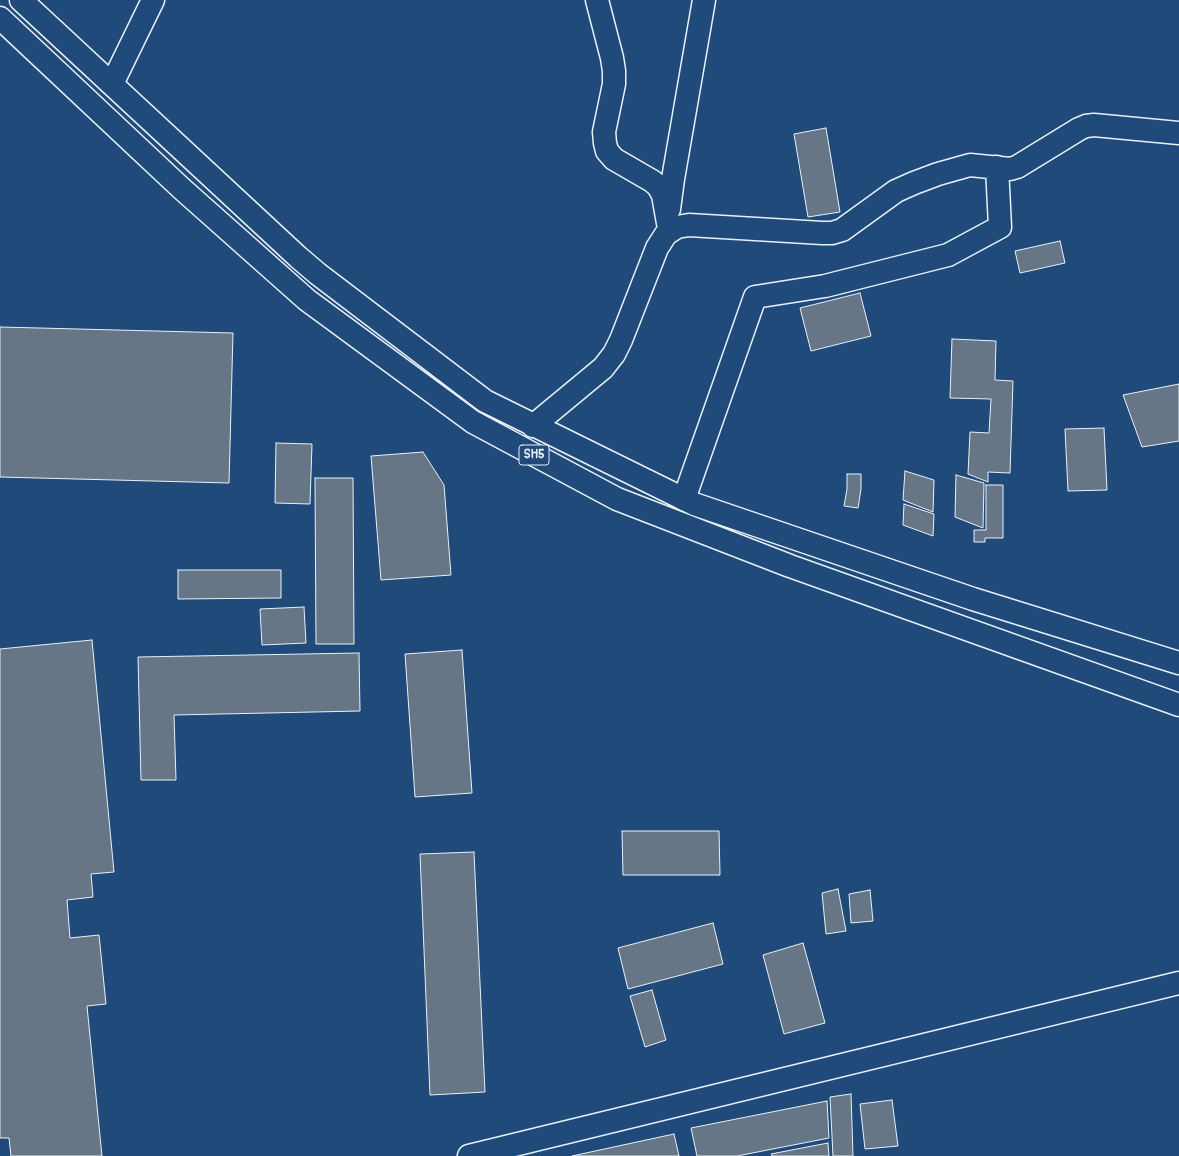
<!DOCTYPE html>
<html>
<head>
<meta charset="utf-8">
<style>
	body { margin:0 }
	canvas { display:block; background:#1f4a7a }
</style>
</head>
<body>
<canvas width="1179" height="1156"></canvas>
<script>
const c = document.querySelector('canvas').getContext('2d');
c.lineJoin = 'round';
function fillPath(path, color) {
  c.fillStyle = color;
  c.fill(path, 'evenodd');
}
function shape(rows) {
  const path = new Path2D();
  for (const r of rows) {
    path.moveTo(r[0], r[1]);
    for (let i = 2; i < r.length; i += 2) path.lineTo(r[i], r[i + 1]);
  }
  return path;
}
function strokePath(path, color, width, dash) {
  c.strokeStyle = color;
  c.lineWidth = width;
  c.lineCap = dash ? 'butt' : 'round';
  c.setLineDash(dash || []);
  c.stroke(path);
}
function drawText(font, color, halo, rows, align = 'center') {
  c.font = font + ' Pangolin,sans-serif';
  c.lineWidth = 3;
  c.setLineDash([]);
  c.textBaseline = 'middle';
  c.strokeStyle = halo;
  c.fillStyle = color;
  for (const [text, x, y, turn = 0] of rows) {
    c.save();
    c.translate(x, y);
    c.rotate((+turn || 0) * Math.PI / 180);
    c.textAlign = isNaN(turn) ? turn : align;
    if (halo) c.strokeText(text, 0, 0);
    c.fillText(text, 0, 0);
    c.restore();
  }
}
const building = shape([
	[826,128,840,212,808,217,794,134,826,128],
	[1060,241,1065,263,1020,273,1015,251,1060,241],
	[860,293,871,336,811,351,800,308,860,293],
	[0,327,233,333,229,483,0,477,0,327],
	[952,339,996,341,995,380,1013,381,1010,473,988,472,988,482,968,474,970,432,989,433,991,399,950,398,952,339],
	[1179,384,1179,441,1142,447,1123,395,1179,384],
	[1104,428,1107,490,1068,491,1065,429,1104,428],
	[276,443,312,444,310,504,275,503,276,443],
	[423,452,444,485,451,575,381,580,371,456,423,452],
	[905,471,934,480,933,512,903,500,905,471],
	[847,474,861,474,861,489,858,508,844,506,847,489,847,474],
	[956,475,984,483,983,528,955,517,956,475],
	[315,478,353,478,354,644,316,644,315,478],
	[986,485,1003,485,1003,538,985,538,985,542,974,542,974,530,986,530,986,485],
	[904,504,934,514,933,536,903,525,904,504],
	[178,570,281,570,281,598,178,599,178,570],
	[304,607,306,643,262,645,260,609,304,607],
	[92,640,114,872,91,874,93,897,67,900,70,938,99,935,106,1004,87,1006,102,1156,11,1156,9,1138,0,1138,0,649,92,640],
	[462,650,472,793,415,797,405,654,462,650],
	[359,653,360,711,174,715,176,780,141,780,138,657,359,653],
	[622,831,719,831,720,875,623,875,622,831],
	[474,852,485,1092,430,1095,420,854,474,852],
	[838,889,846,931,826,934,822,893,838,889],
	[870,890,873,921,851,923,849,894,870,890],
	[713,923,723,964,628,989,618,948,713,923],
	[803,943,825,1023,784,1034,763,955,803,943],
	[652,990,666,1040,645,1047,630,996,652,990],
	[851,1094,853,1156,833,1156,830,1097,851,1094],
	[892,1100,898,1146,865,1149,860,1104,892,1100],
	[827,1101,829,1138,737,1156,697,1156,691,1128,827,1101],
	[674,1134,679,1156,572,1156,674,1134],
	[828,1143,829,1156,772,1156,771,1154,828,1143]
]);
const minor = shape([
	[597,0,612,58,614,71,614,84,604,132,605,143,607,151,614,159,652,181,658,186,663,195,668,223],
	[112,84,153,0],
	[669,209,673,179,704,0],
	[533,426,603,368,614,354,621,340,657,248,666,234,677,227,689,225,822,233,832,233,842,230,896,191,914,183,938,174,970,165,1010,169,1017,167,1079,129,1086,126,1094,125,1179,133],
	[684,499,755,297,825,286,948,255,1000,227,997,167]
]);
const major = shape([
	[21,0,298,257,318,274,485,401,694,504,973,599,1179,663],
	[0,18,181,188,307,300,473,422,617,499,790,566,1179,705],
	[469,1156,1179,983]
]);
const shields = [
	[534,455,30]
];
const shieldNames = [
	["SH5",534,455]
];
fillPath(building, '#677686');
strokePath(building, '#e8f1f8', 1);
strokePath(minor, '#e8f1f8', 25);
strokePath(major, '#e8f1f8', 25);
strokePath(minor, '#1f4a7a', 22);
strokePath(major, '#1f4a7a', 22);
for (const [x, y, w] of shields) {
  const box = new Path2D();
  box.roundRect(x - w / 2, y - 10, w, 20, 3);
  c.fillStyle = '#1f4a7a';
  c.fill(box);
  strokePath(box, '#e8f1f8', 1);
}
drawText('bold 12px', '#e8f1f8', null, shieldNames);
</script>
</body>
</html>
